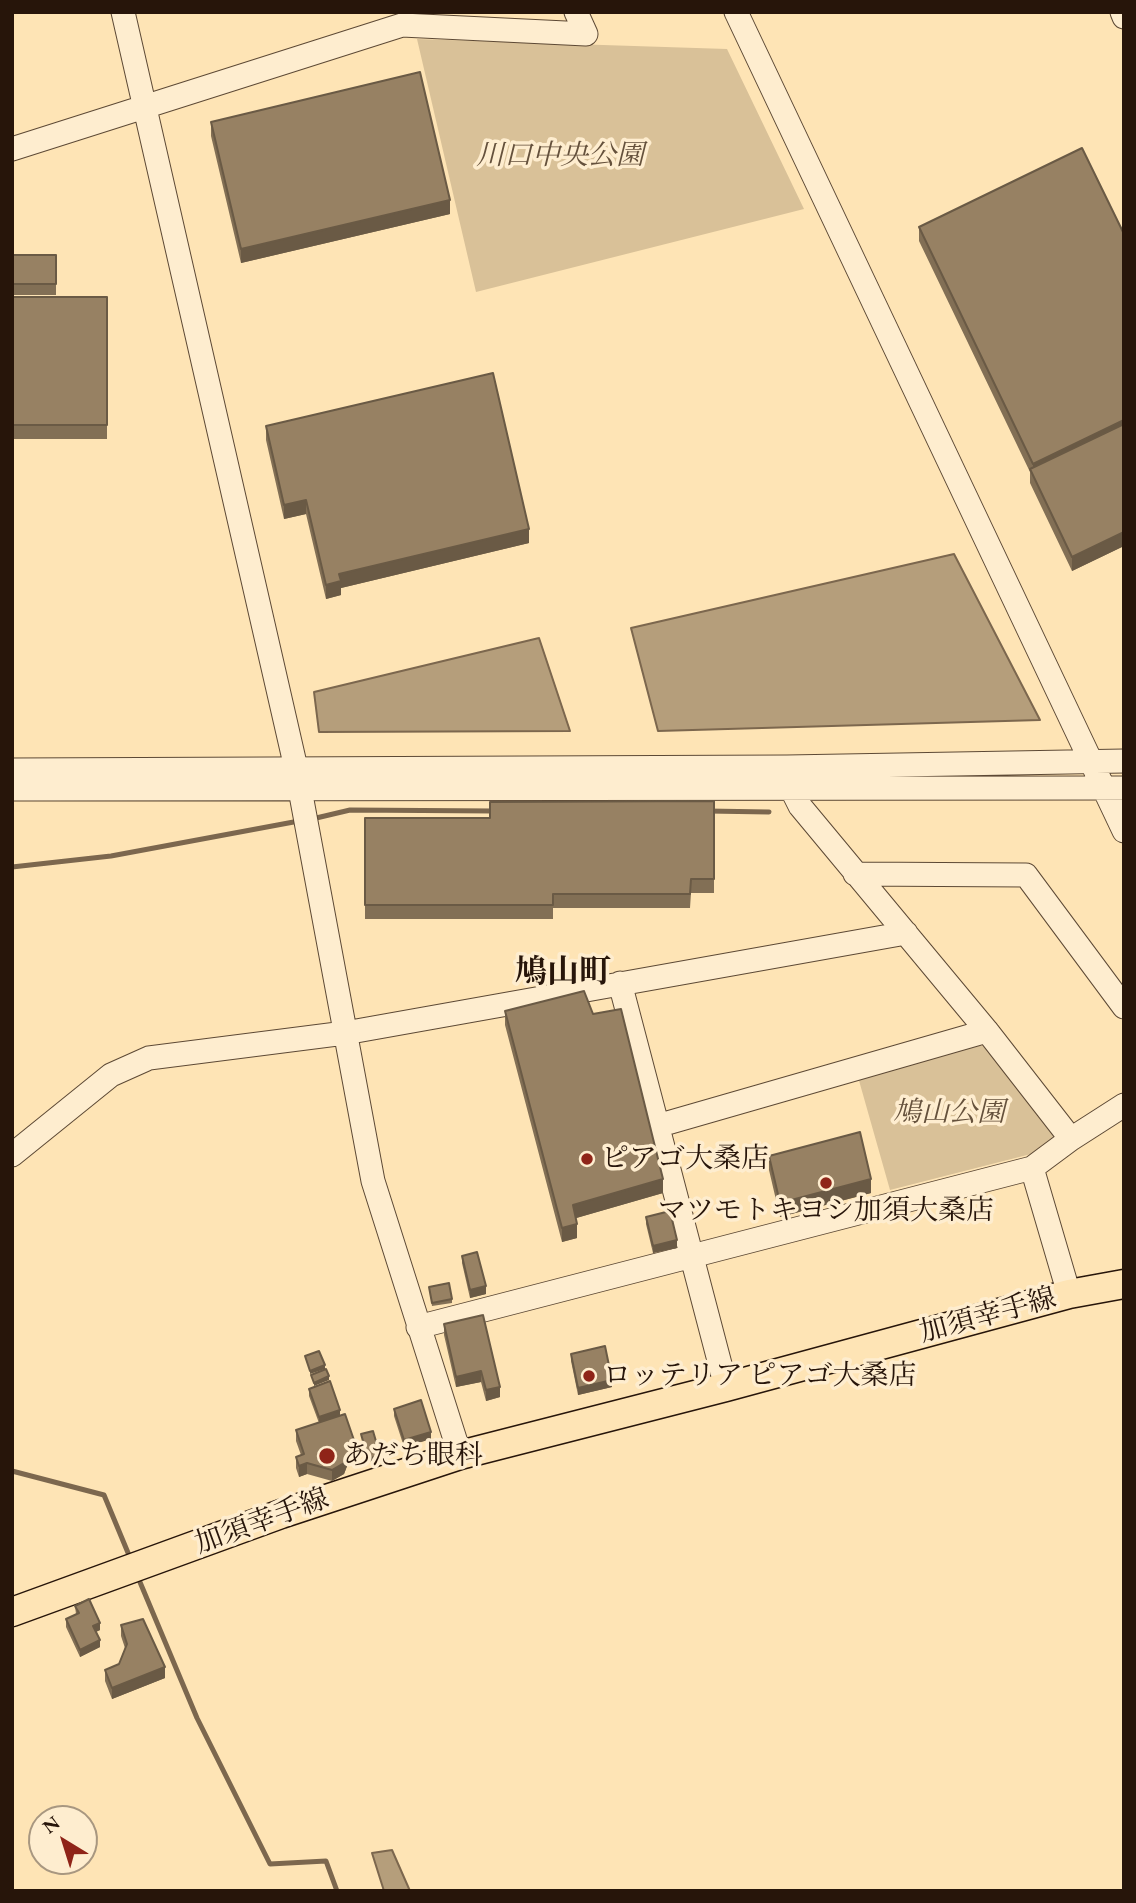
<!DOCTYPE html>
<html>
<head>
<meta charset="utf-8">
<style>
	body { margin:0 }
	#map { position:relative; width:1136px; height:1903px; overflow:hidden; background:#fee4b5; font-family:"EB Garamond",serif }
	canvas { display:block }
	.frame { position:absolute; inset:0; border:14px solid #27150a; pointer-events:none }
	.north { position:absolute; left:28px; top:1805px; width:70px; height:70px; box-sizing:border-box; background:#feedcf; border:2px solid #a89780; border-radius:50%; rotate:322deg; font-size:19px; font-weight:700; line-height:28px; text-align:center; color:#27150a }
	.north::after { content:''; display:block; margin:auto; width:24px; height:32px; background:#8f2418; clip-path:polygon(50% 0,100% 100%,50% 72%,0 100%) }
</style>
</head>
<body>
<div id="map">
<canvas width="1136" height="1903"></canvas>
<div class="frame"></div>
<div class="north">N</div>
</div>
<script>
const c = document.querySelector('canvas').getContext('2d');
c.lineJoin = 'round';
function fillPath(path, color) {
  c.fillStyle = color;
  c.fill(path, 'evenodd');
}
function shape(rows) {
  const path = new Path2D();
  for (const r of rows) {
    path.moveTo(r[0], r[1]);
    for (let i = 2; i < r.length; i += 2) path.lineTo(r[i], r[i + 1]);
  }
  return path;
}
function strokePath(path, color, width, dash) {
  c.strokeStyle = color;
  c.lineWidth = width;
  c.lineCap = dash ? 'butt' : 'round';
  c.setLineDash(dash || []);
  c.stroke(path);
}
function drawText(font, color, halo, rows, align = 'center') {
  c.font = font + ' "EB Garamond","Noto Serif JP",serif';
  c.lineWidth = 7;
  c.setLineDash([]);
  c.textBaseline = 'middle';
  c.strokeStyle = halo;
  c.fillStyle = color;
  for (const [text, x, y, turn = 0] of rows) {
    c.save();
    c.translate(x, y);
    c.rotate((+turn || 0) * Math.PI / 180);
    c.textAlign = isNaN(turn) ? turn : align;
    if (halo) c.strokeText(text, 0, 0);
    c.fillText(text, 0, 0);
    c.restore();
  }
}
const green = shape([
	[417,39,727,49,804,209,476,292],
	[974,1044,986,1047,1057,1137,1031,1154,890,1190,858,1077]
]);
const water = shape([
	[954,554,1040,720,658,731,631,628,954,554],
	[539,638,570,731,319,732,314,692,539,638],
	[392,1850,410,1891,384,1891,372,1853,392,1850]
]);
const stream = shape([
	[707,811,769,812],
	[312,819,350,810,494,811],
	[12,867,111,856,299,821],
	[12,1471,104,1495,131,1560],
	[137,1575,197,1718,270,1864,326,1861,337,1891]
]);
const minor = shape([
	[123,12,296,768,373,1181,460,1455],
	[736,12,1124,831],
	[1122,12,1124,17],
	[12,149,402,25,586,34,576,12],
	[12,770,787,767,1124,761],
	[12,789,1124,788],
	[855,874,1026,875,1124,1007],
	[620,983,726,1387],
	[657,1126,987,1031],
	[1071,1139,1124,1105],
	[12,1155,111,1075,149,1058,345,1033,906,933],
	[1032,1168,1069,1294],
	[418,1327,1032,1168,1071,1139,987,1031,800,806,791,788,787,767]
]);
const major = shape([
	[12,1612,281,1514,460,1455,726,1387,1069,1294,1124,1284]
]);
const wall = shape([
	[211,122,450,214,241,263,211,136],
	[919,227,1124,234,1124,546,1072,571,1030,483,1030,472,919,241],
	[12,255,56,255,56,295,12,295],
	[12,297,107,297,107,439,12,439],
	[266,426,529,543,341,588,341,595,326,599,306,514,284,519,266,440],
	[714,801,714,893,691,893,690,908,553,908,553,919,365,919,365,818,490,818],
	[505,1011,663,1193,576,1218,577,1238,562,1242,505,1025],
	[769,1156,871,1193,780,1217,769,1170],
	[646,1217,677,1248,653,1253,646,1224],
	[462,1256,486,1294,470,1298,462,1263],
	[429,1287,452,1299,452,1303,432,1306],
	[444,1324,500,1397,486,1401,481,1382,456,1387,444,1335],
	[571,1354,612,1387,578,1395,571,1361],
	[309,1389,340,1416,356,1456,349,1461,344,1474,332,1481,307,1474,299,1477,296,1468,296,1457,301,1455,296,1441,296,1430,319,1423,309,1396],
	[394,1409,431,1439,404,1447,394,1416],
	[75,1606,100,1630,96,1632,100,1647,80,1657,66,1627,66,1619,76,1614],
	[121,1625,165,1678,112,1699,105,1681,105,1670,119,1664,125,1648,121,1636]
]);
const shadedWall = shape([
	[450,200,450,214,241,263,241,249],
	[1124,420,1124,434,1033,475,1033,464],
	[306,500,306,514,284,519,284,505],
	[529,529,529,543,341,588,341,595,326,599,326,585,339,574],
	[1124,532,1124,546,1072,571,1072,557],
	[663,1179,663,1193,573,1219,573,1205],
	[871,1179,871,1193,780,1217,780,1203],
	[577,1224,577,1238,562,1242,562,1228],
	[677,1240,677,1248,653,1253,653,1246],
	[486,1286,486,1294,470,1298,470,1290],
	[325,1365,325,1369,310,1374,310,1371],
	[481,1371,481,1382,456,1387,456,1377],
	[329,1376,329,1380,314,1386,314,1383],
	[612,1380,612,1387,578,1395,578,1388],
	[500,1387,500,1397,486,1401,486,1390],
	[340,1410,340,1417,319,1424,319,1417],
	[431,1432,431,1439,404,1447,404,1440],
	[356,1446,356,1456,349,1461,344,1474,332,1481,332,1470,349,1450],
	[380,1455,380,1459,368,1462,368,1459],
	[307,1463,307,1474,299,1477,299,1466],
	[100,1623,100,1630,93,1633,93,1626],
	[100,1640,100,1647,80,1657,80,1650],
	[165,1667,165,1678,112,1699,112,1688]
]);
const building = shape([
	[420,72,450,200,241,249,211,122,420,72],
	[1082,148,1124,234,1124,420,1033,464,919,227,1082,148],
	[12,255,56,255,56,284,12,284,12,255],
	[12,297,107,297,107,425,12,425,12,297],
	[493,373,529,529,339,574,341,581,326,585,306,500,284,505,266,426,493,373],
	[1124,424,1124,532,1072,557,1030,469,1124,424],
	[714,801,714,879,691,879,690,894,553,894,553,905,365,905,365,818,490,818,490,802,714,801],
	[584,991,593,1014,621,1009,663,1179,573,1205,577,1224,562,1228,505,1011,584,991],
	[860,1132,871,1179,780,1203,769,1156,860,1132],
	[670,1211,677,1240,653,1246,646,1217,670,1211],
	[477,1252,486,1286,470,1290,462,1256,477,1252],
	[449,1283,452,1299,432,1303,429,1287,449,1283],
	[483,1315,500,1387,486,1390,481,1371,456,1377,444,1324,483,1315],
	[605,1346,612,1380,578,1388,571,1354,605,1346],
	[319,1351,325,1365,310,1371,305,1356,319,1351],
	[326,1369,329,1376,314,1383,311,1375,326,1369],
	[330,1381,340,1410,319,1417,309,1389,330,1381],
	[421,1400,431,1432,404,1440,394,1409,421,1400],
	[345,1414,356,1446,349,1450,344,1463,332,1470,307,1463,299,1466,296,1457,304,1454,296,1430,345,1414],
	[373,1431,380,1455,368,1459,361,1434,373,1431],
	[89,1599,100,1623,93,1626,100,1640,80,1650,66,1619,79,1613,75,1606,89,1599],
	[143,1619,165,1667,112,1688,105,1670,119,1664,127,1644,121,1625,143,1619]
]);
const markers = [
	[587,1159,7,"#8f2418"],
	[826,1183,7,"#8f2418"],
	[589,1376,7,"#8f2418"],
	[327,1456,9,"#8f2418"]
];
const parkNames = [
	["川口中央公園",560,156],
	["鳩山公園",949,1113]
];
const poiNames = [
	["ピアゴ大桑店",601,1159],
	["マツモトキヨシ加須大桑店",826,1211,"center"],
	["ロッテリア ピアゴ大桑店",603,1376],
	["あだち眼科",343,1456]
];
const streetNames = [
	["加須幸手線",988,1316,-15],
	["加須幸手線",262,1522,-20]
];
const quarterNames = [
	["鳩山町",563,973]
];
fillPath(green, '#d9c198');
fillPath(water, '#b59e7b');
strokePath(water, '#7c674e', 2);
strokePath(stream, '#7c674e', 5);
strokePath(minor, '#5d4935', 25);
strokePath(major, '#27150a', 31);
strokePath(minor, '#feedcf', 23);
strokePath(major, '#fee4b5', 28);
fillPath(wall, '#826f55');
fillPath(shadedWall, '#6a5a45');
fillPath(building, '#978163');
strokePath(building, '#6a5a45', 2);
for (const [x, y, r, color] of markers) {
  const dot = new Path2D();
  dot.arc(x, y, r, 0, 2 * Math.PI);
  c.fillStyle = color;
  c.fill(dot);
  strokePath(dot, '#feedcf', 2.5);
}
drawText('italic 28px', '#65513c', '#feedcf', parkNames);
drawText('28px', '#27150a', '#feedcf', poiNames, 'left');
drawText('28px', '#27150a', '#feedcf', streetNames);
drawText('bold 32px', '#27150a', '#feedcf', quarterNames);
</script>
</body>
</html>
